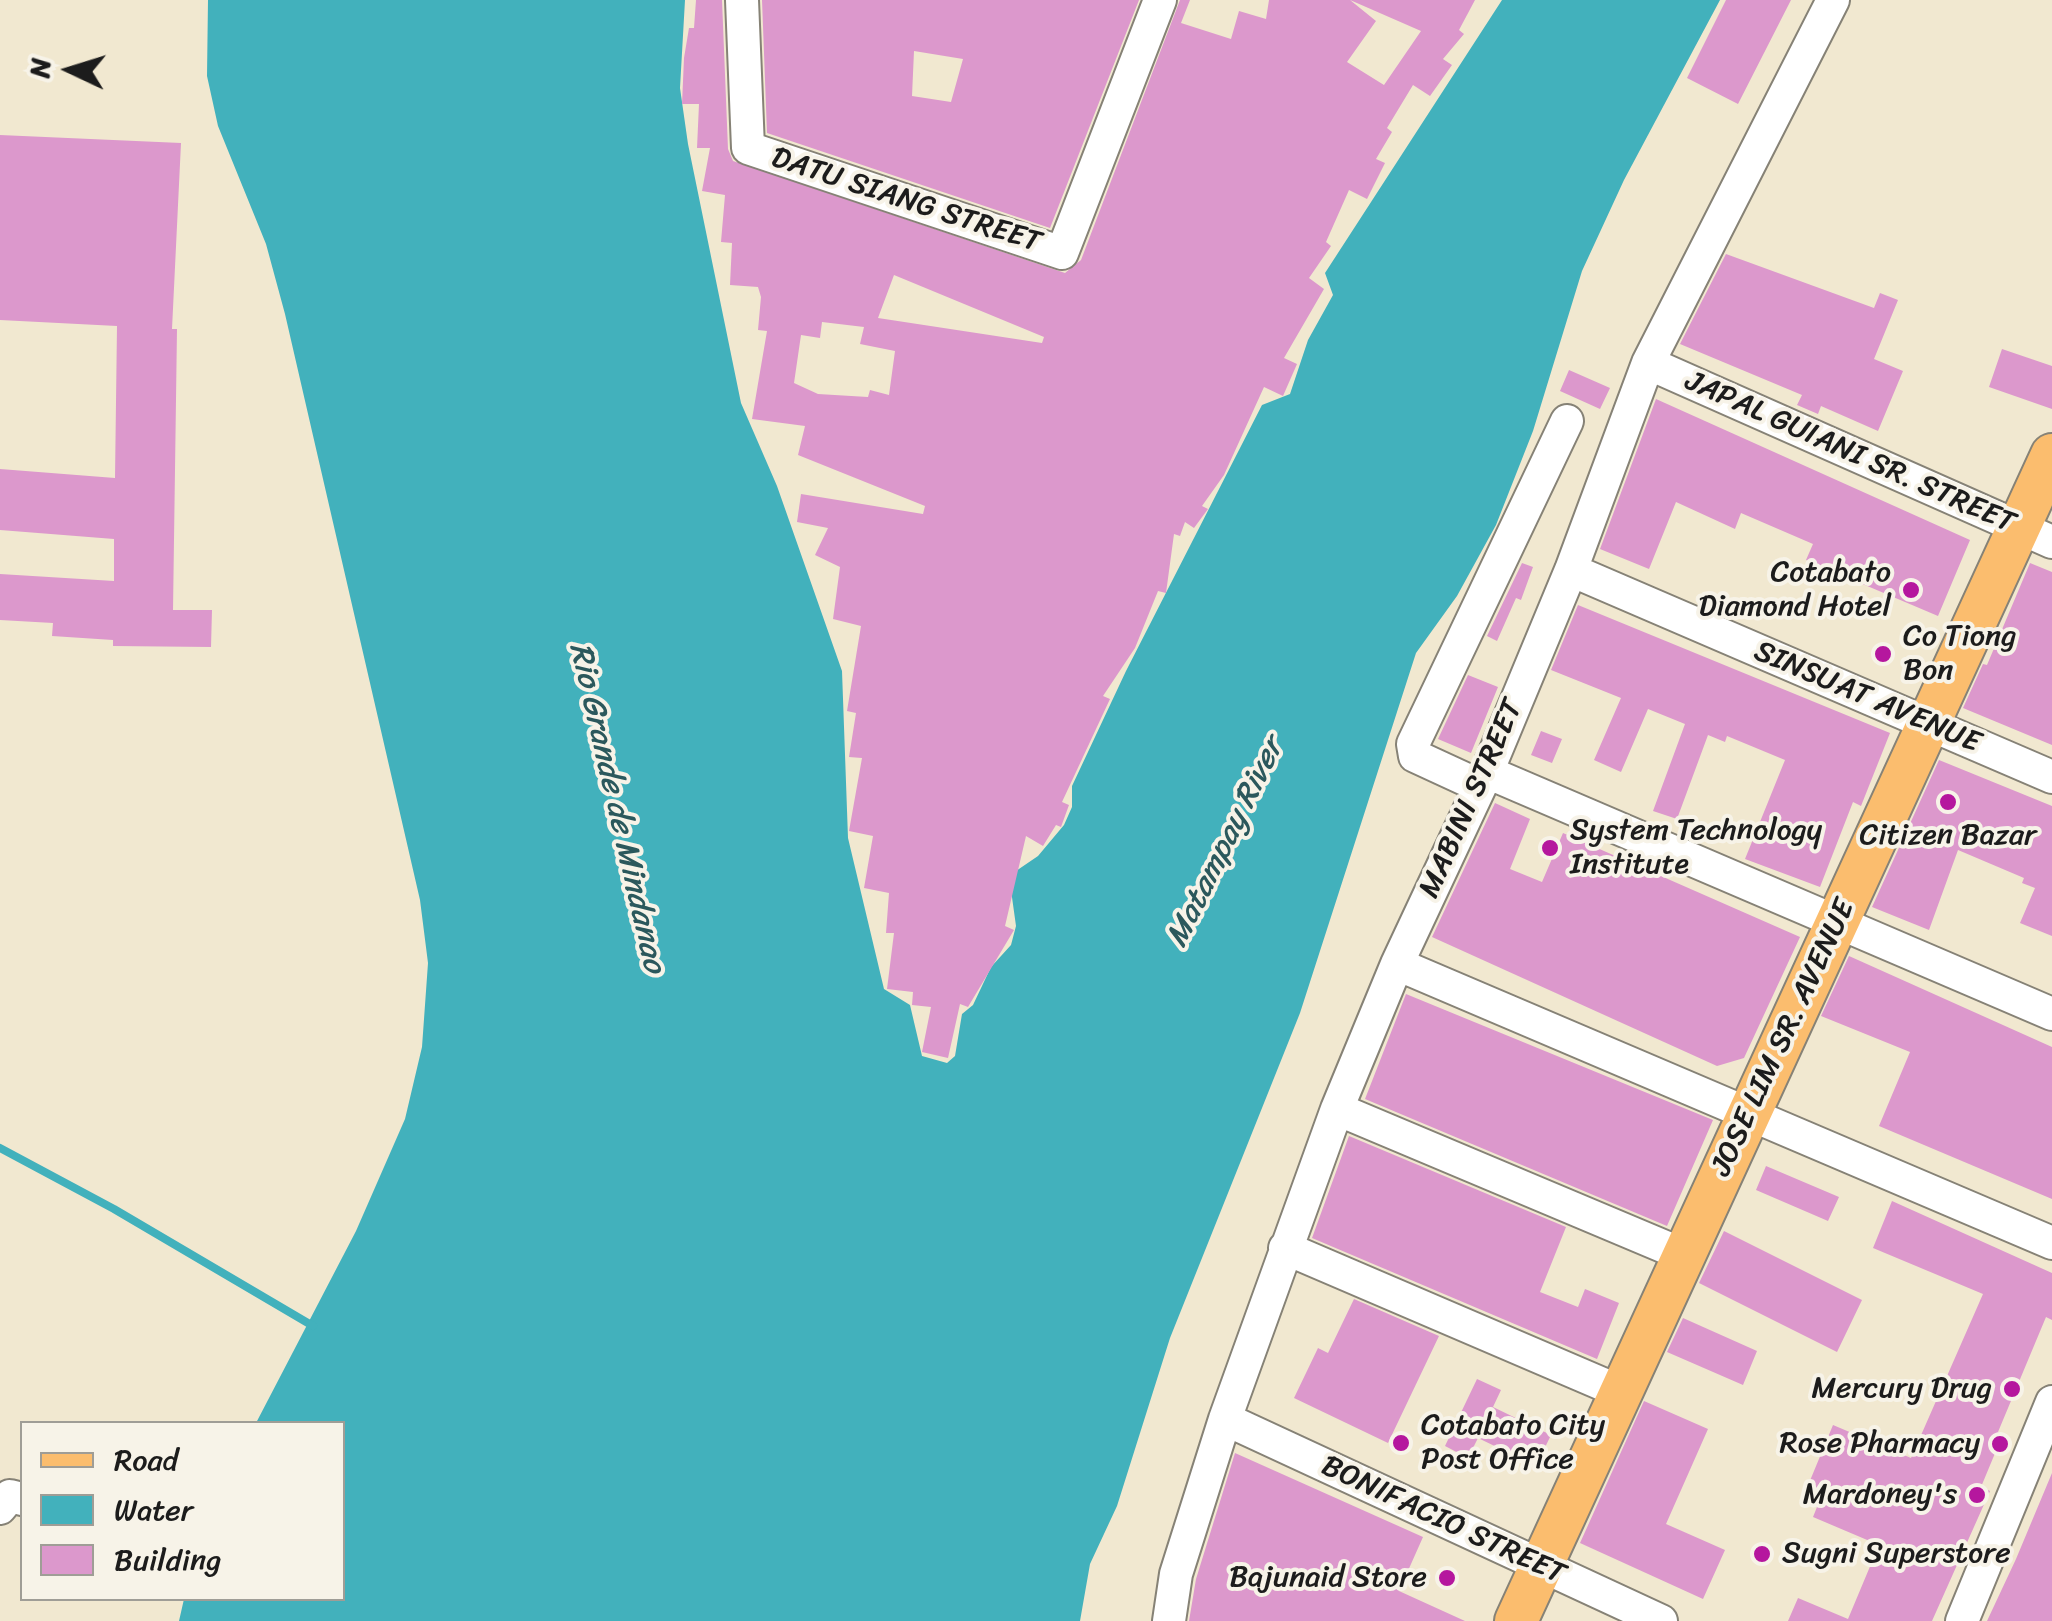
<!DOCTYPE html>
<html>
<head>
<meta charset="utf-8">
<style>
	body { margin:0 }
	#map { position:relative; width:2052px; height:1621px; overflow:hidden; background:#f1e8d0; font-family:Sriracha,sans-serif }
	canvas { display:block }
	.legend { position:absolute; left:20px; top:1421px; width:325px; height:180px; box-sizing:border-box; background:#f7f3e8; border:2px solid #9f9d96; margin:0; padding:12px 18px; list-style:none; font-size:30px; color:#1c1c1c }
	.legend li { display:flex; align-items:center; gap:20px; height:50px }
	.legend b { width:50px; border:2px solid #9f9d96 }
	.north { position:absolute; left:20px; top:20px; width:100px; height:100px; -webkit-text-stroke:8px #f7f3e8; paint-order:stroke; rotate:274deg; font-size:28px; font-weight:700; line-height:40px; text-align:center; color:#1c1c1c }
	.north::after { content:''; display:block; margin:auto; width:35px; height:45px; background:#1c1c1c; clip-path:polygon(50% 0,100% 100%,50% 72%,0 100%) }
</style>
</head>
<body>
<div id="map">
<canvas width="2052" height="1621"></canvas>
<ul class="legend">
<li><b style="height:12px;background:#fbbd6e"></b>Road</li>
<li><b style="height:28px;background:#42b1bc"></b>Water</li>
<li><b style="height:28px;background:#dc98cc"></b>Building</li>
</ul>
<div class="north">N</div>
</div>
<script>
const c = document.querySelector('canvas').getContext('2d');
c.lineJoin = 'round';
function fillPath(path, color) {
  c.fillStyle = color;
  c.fill(path, 'evenodd');
}
function shape(rows) {
  const path = new Path2D();
  for (const r of rows) {
    path.moveTo(r[0], r[1]);
    for (let i = 2; i < r.length; i += 2) path.lineTo(r[i], r[i + 1]);
  }
  return path;
}
function strokePath(path, color, width, dash) {
  c.strokeStyle = color;
  c.lineWidth = width;
  c.lineCap = dash ? 'butt' : 'round';
  c.setLineDash(dash || []);
  c.stroke(path);
}
function drawText(font, color, halo, rows, align = 'center') {
  c.font = font + ' Sriracha,sans-serif';
  c.lineWidth = 8;
  c.setLineDash([]);
  c.textBaseline = 'middle';
  c.strokeStyle = halo;
  c.fillStyle = color;
  for (const [text, x, y, turn = 0] of rows) {
    c.save();
    c.translate(x, y);
    c.rotate((+turn || 0) * Math.PI / 180);
    c.textAlign = isNaN(turn) ? turn : align;
    if (halo) c.strokeText(text, 0, 0);
    c.fillText(text, 0, 0);
    c.restore();
  }
}
const water = shape([
	[208,0,685,0,680,88,688,144,741,403,777,486,842,671,848,838,884,989,910,1005,922,1056,947,1063,955,1056,962,1014,973,1005,991,967,1011,945,1016,926,1011,890,1016,871,1038,856,1064,825,1072,807,1072,786,1126,671,1262,405,1290,394,1308,340,1333,295,1325,273,1502,0,1720,0,1624,180,1582,271,1533,431,1496,525,1457,596,1416,653,1300,1013,1170,1338,1117,1506,1090,1564,1080,1621,179,1621,184,1599,342,1598,342,1424,256,1423,356,1231,405,1119,422,1047,428,963,420,900,285,314,266,244,218,126,207,76]
]);
const stream = shape([
	[0,1148,114,1209,313,1326]
]);
const building = shape([
	[696,0,722,0,728,149,733,161,1065,273,1081,260,1180,0,1190,0,1181,23,1231,39,1239,11,1266,19,1269,0,1475,0,1459,30,1464,34,1443,59,1452,65,1430,96,1413,85,1387,128,1392,132,1376,159,1385,163,1367,199,1349,190,1326,242,1331,246,1309,278,1324,289,1284,358,1297,364,1283,396,1264,387,1224,475,1202,506,1208,509,1194,528,1185,522,1180,536,1174,534,1166,593,1158,591,1135,648,1103,696,1110,699,1062,802,1069,805,1061,827,1056,825,1043,846,1026,836,1005,926,1014,930,968,1007,960,1004,948,1058,922,1052,931,1007,912,1005,913,992,887,989,894,933,886,933,889,893,864,888,873,836,849,831,862,758,849,757,856,713,847,711,861,626,833,619,840,567,815,555,828,528,797,522,801,494,923,514,925,506,798,455,805,426,752,419,767,331,758,330,761,297,758,287,730,285,732,243,721,242,725,195,702,191,710,148,697,148,699,104,682,104,684,58,689,28,694,28],
	[1350,0,1421,31,1384,85,1347,62,1376,21],
	[894,275,1044,337,1042,343,878,318],
	[822,322,864,327,860,344,895,351,889,395,870,390,868,397,818,394,794,383,801,335,820,338],
	[762,0,1139,0,1050,228,767,133],
	[914,51,963,59,951,102,912,96],
	[1726,0,1791,0,1738,104,1687,78],
	[0,135,181,143,172,329,177,329,173,610,212,610,211,647,113,646,113,640,52,636,53,623,0,620,0,574,114,581,114,539,0,530,0,469,115,478,117,326,0,320],
	[1726,254,1874,308,1880,293,1898,300,1874,359,1903,371,1878,431,1821,406,1818,414,1797,405,1802,395,1680,344],
	[2002,349,2052,366,2052,409,1989,387],
	[1569,370,1610,388,1600,409,1560,391],
	[1656,399,1970,540,1938,616,1806,560,1813,544,1741,513,1735,529,1676,502,1649,569,1600,549],
	[1522,563,1533,567,1521,600,1516,598,1497,641,1487,636],
	[2030,563,2052,572,2052,745,1963,708,1983,664,1987,665],
	[1578,605,1890,733,1861,806,1853,802,1820,887,1745,859,1785,760,1727,736,1725,742,1708,735,1677,819,1653,811,1685,724,1648,709,1621,772,1594,760,1621,698,1551,670],
	[1468,675,1498,687,1471,753,1438,739],
	[1541,731,1562,739,1552,763,1531,755],
	[1939,760,2052,806,2052,936,2020,923,2035,888,2022,883,2024,878,1958,850,1929,930,1872,907],
	[1495,803,1530,819,1510,869,1542,882,1563,833,1800,937,1744,1058,1717,1066,1432,937],
	[1849,956,2052,1047,2052,1199,1879,1126,1910,1052,1821,1016],
	[1406,994,1713,1120,1667,1226,1365,1099],
	[1349,1136,1566,1227,1540,1292,1578,1307,1585,1289,1619,1303,1597,1359,1312,1238],
	[1766,1166,1839,1197,1828,1221,1756,1190],
	[1892,1201,2052,1273,2052,1320,2046,1317,1998,1432,2003,1434,1981,1487,1990,1491,1932,1621,1788,1621,1798,1598,1848,1619,1879,1545,1813,1517,1817,1507,1802,1500,1833,1425,1911,1458,1983,1294,1873,1248],
	[1724,1231,1862,1300,1837,1352,1699,1283],
	[1354,1299,1439,1336,1388,1443,1294,1398,1318,1348,1328,1353],
	[1683,1318,1757,1351,1743,1385,1667,1352],
	[1477,1379,1501,1390,1493,1407,1551,1435,1536,1466,1478,1438,1468,1458,1445,1446],
	[1644,1401,1708,1429,1666,1524,1725,1550,1703,1599,1580,1543],
	[1235,1453,1423,1537,1399,1591,1465,1621,1189,1621,1196,1579],
	[2052,1473,2052,1621,1987,1621,2016,1559]
]);
const minor = shape([
	[742,0,748,148,1062,253,1160,0],
	[1648,363,2052,542],
	[1571,570,2052,777],
	[1487,772,2052,1014],
	[1480,786,1415,756,1413,744,1567,421],
	[1397,964,2052,1243],
	[1337,1109,1684,1255],
	[1285,1248,1621,1392],
	[1225,1419,1661,1621],
	[0,1508,10,1496,22,1499],
	[1169,1621,1176,1574,1225,1419,1337,1109,1397,964,1487,772,1571,570,1648,363,1833,0],
	[1962,1621,2052,1402]
]);
const major = shape([
	[1516,1621,2052,455]
]);
const markers = [
	[1911,590,10,"#b5179e"],
	[1883,654,10,"#b5179e"],
	[1948,802,10,"#b5179e"],
	[1550,848,10,"#b5179e"],
	[2012,1389,10,"#b5179e"],
	[1401,1443,10,"#b5179e"],
	[2000,1444,10,"#b5179e"],
	[1977,1495,10,"#b5179e"],
	[1762,1554,10,"#b5179e"],
	[1447,1578,10,"#b5179e"]
];
const streetNames = [
	["DATU SIANG STREET",906,201,18],
	["JAPAL GUIANI SR. STREET",1850,453,24],
	["SINSUAT AVENUE",1867,698,23],
	["MABINI STREET",1472,799,-66],
	["JOSE LIM SR. AVENUE",1784,1038,-65],
	["BONIFACIO STREET",1443,1521,25]
];
const poiNames = [
	["Cotabato",1891,573],
	["Diamond Hotel",1891,607],
	["Co Tiong",1903,637,"left"],
	["Bon",1903,671,"left"],
	["System Technology",1570,831,"left"],
	["Institute",1570,865,"left"],
	["Citizen Bazar",1948,836,"center"],
	["Mercury Drug",1992,1389],
	["Cotabato City",1421,1426,"left"],
	["Post Office",1421,1460,"left"],
	["Rose Pharmacy",1980,1444],
	["Mardoney's",1957,1495],
	["Sugni Superstore",1782,1554,"left"],
	["Bajunaid Store",1427,1578]
];
const waterNames = [
	["Rio Grande de Mindanao",616,808,77],
	["Matampay River",1226,843,-64]
];
fillPath(water, '#42b1bc');
strokePath(stream, '#42b1bc', 8);
fillPath(building, '#dc98cc');
strokePath(minor, '#868276', 36);
strokePath(major, '#868276', 46);
strokePath(minor, '#fff', 32);
strokePath(major, '#fbbd6e', 42);
for (const [x, y, r, color] of markers) {
  const dot = new Path2D();
  dot.arc(x, y, r, 0, 2 * Math.PI);
  c.fillStyle = color;
  c.fill(dot);
  strokePath(dot, '#f7f3e8', 4);
}
drawText('30px', '#1c1c1c', '#f7f3e8', streetNames);
drawText('30px', '#1c1c1c', '#f7f3e8', poiNames, 'right');
drawText('italic 32px', '#2b585c', '#f7f3e8', waterNames);
</script>
</body>
</html>
